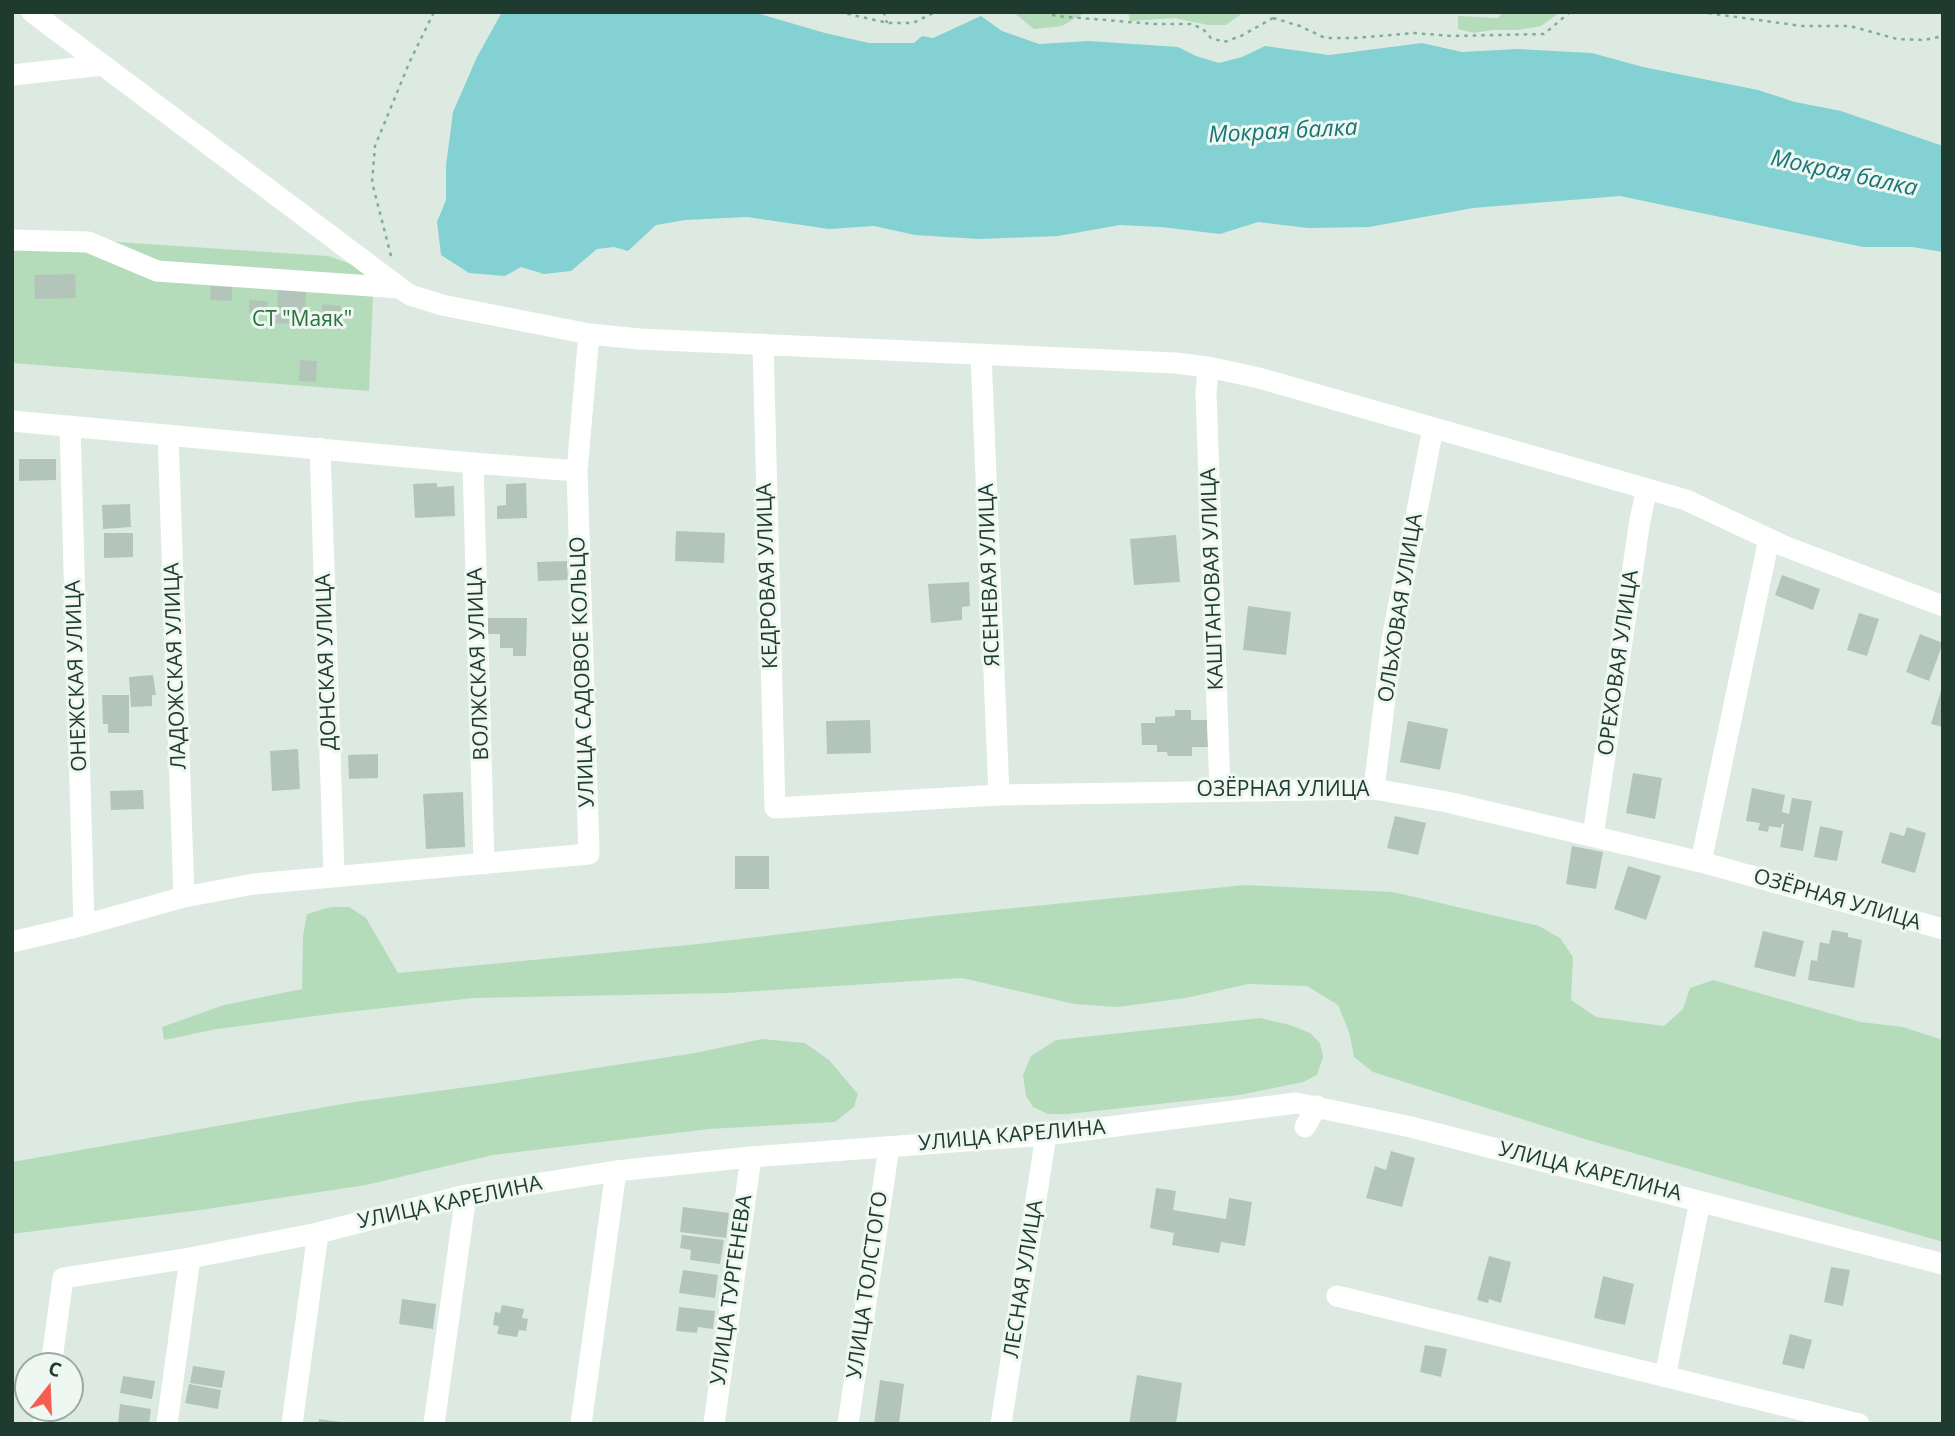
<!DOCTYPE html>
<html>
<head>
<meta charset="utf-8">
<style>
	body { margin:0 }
	#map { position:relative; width:1955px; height:1436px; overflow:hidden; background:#ddeae2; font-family:"Open Sans",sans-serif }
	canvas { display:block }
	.frame { position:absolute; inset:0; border:14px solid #1f3a2e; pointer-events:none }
	.north { position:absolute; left:14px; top:1352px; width:70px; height:70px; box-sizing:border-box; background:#eef7f1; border:2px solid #9baba3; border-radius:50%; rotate:18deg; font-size:19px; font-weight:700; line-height:28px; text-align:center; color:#1f3a2e }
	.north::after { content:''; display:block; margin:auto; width:24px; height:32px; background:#f65f4f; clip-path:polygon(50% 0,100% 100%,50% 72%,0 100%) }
</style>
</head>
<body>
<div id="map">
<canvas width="1955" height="1436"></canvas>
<div class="frame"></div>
<div class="north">С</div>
</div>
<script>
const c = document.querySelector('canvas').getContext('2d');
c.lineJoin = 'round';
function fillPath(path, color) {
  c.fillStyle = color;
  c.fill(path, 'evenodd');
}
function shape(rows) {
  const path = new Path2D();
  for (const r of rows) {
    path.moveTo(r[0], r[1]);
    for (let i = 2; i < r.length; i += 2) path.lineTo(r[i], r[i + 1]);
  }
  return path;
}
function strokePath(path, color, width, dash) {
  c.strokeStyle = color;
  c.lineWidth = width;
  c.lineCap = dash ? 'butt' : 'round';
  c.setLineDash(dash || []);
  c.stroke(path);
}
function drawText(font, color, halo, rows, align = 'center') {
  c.font = font + ' "Open Sans",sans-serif';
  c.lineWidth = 6;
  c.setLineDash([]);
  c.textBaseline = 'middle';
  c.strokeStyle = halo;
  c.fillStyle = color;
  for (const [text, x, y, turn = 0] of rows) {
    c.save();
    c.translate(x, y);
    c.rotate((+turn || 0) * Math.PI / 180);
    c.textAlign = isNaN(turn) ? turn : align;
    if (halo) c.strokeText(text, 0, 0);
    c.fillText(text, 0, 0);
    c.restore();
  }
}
const green = shape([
	[1013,12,1086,12,1062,26,1034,29],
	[1128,12,1244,12,1226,25,1208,25,1175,18,1130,21],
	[1503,12,1559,12,1559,13,1541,26,1518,30,1492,30,1474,33,1458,29,1458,16,1498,18],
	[12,235,328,256,374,272,369,391,12,363],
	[1245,885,1393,892,1539,926,1560,938,1573,957,1571,1000,1596,1017,1664,1026,1683,1009,1690,988,1713,980,1861,1022,1903,1027,1943,1040,1943,1242,1588,1140,1373,1072,1354,1057,1349,1032,1338,1005,1307,986,1248,984,1186,998,1117,1007,1074,1004,962,978,727,993,474,998,338,1013,217,1029,164,1040,162,1027,224,1005,302,989,303,936,307,914,331,907,349,907,366,918,398,973,698,944,934,916],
	[1260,1018,1290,1025,1310,1033,1320,1043,1323,1057,1317,1075,1303,1082,1240,1095,1068,1114,1048,1114,1033,1107,1026,1096,1023,1075,1031,1056,1056,1040],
	[762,1039,805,1043,829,1060,858,1094,854,1107,835,1122,709,1129,493,1155,366,1185,200,1210,12,1234,12,1162,354,1102,490,1084,695,1053]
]);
const water = shape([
	[502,12,753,12,825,33,869,43,914,43,922,36,933,38,981,16,1002,31,1039,44,1089,41,1178,47,1196,56,1219,63,1242,57,1265,46,1329,55,1422,43,1462,52,1517,49,1592,53,1643,67,1758,90,1795,102,1841,111,1943,146,1943,252,1912,247,1863,247,1620,196,1473,208,1369,227,1308,228,1258,222,1220,234,1161,227,1120,225,1058,236,979,239,915,235,874,226,829,229,747,217,685,220,656,225,628,251,614,247,597,249,571,271,544,274,521,267,505,276,469,273,441,255,437,222,446,200,446,166,453,112,477,57]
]);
const building = shape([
	[75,274,76,298,35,299,34,275],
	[211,286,232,287,232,301,210,300],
	[278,289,306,290,305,325,276,323],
	[249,300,268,301,267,314,249,313],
	[322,304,341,306,340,323,321,322],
	[300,360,317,361,316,382,299,381],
	[19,459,56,459,56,480,19,481],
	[437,483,437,487,454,486,455,516,415,518,413,484],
	[526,483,527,518,497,519,497,506,506,505,506,484],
	[130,504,131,527,103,529,102,505],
	[676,531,725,533,724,563,675,561],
	[104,533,133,533,133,557,104,558],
	[1176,535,1180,582,1134,585,1130,539],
	[567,561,568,580,538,581,537,562],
	[1782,575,1820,589,1813,610,1775,595],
	[969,582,970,606,962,607,962,620,931,623,928,584],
	[1248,606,1291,612,1286,655,1243,650],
	[1859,613,1879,619,1867,656,1847,650],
	[487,618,527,618,526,656,513,656,513,648,500,648,500,634,487,634],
	[1920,634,1943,643,1929,681,1906,672],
	[153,675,156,695,152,695,152,706,131,707,129,677],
	[1942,687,1943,687,1943,727,1931,724],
	[102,695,129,695,129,733,108,733,108,724,103,724],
	[1175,710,1191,710,1191,720,1207,720,1208,747,1192,747,1192,756,1168,756,1167,752,1157,752,1157,745,1142,745,1141,723,1155,723,1155,717,1175,716],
	[870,720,871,753,827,754,826,721],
	[1408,721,1448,729,1440,770,1400,762],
	[298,749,300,789,272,791,270,751],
	[378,754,378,778,349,779,348,755],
	[1633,773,1662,778,1655,819,1626,813],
	[1752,788,1785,795,1782,812,1789,814,1792,798,1812,801,1803,851,1780,847,1784,824,1782,824,1781,828,1769,826,1768,832,1758,830,1760,823,1746,821],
	[143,790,144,809,111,810,110,791],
	[463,792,465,847,426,849,423,794],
	[1395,816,1426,823,1418,855,1387,848],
	[1820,826,1843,831,1837,861,1814,857],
	[1907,827,1926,833,1915,873,1881,863,1890,832,1904,836],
	[1572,846,1603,852,1596,889,1566,884],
	[735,856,769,856,769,889,735,889],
	[1628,866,1661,876,1646,920,1614,909],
	[1832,930,1848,933,1848,937,1862,940,1854,988,1808,980,1811,960,1817,961,1820,942,1829,944],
	[1763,931,1804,941,1795,977,1754,967],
	[1391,1151,1415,1158,1402,1207,1366,1198,1375,1166,1386,1170],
	[1156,1188,1176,1191,1173,1210,1226,1219,1229,1198,1252,1202,1245,1246,1221,1242,1219,1253,1172,1245,1174,1233,1150,1228],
	[683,1207,729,1213,726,1238,680,1232],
	[682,1235,724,1240,720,1264,690,1260,691,1250,680,1248],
	[1489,1256,1511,1262,1501,1303,1489,1299,1488,1303,1477,1300],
	[1831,1267,1850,1270,1843,1306,1824,1302],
	[683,1270,718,1275,715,1298,679,1293],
	[1603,1276,1634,1284,1625,1325,1594,1318],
	[402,1299,436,1304,433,1329,399,1324],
	[502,1305,524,1309,522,1318,528,1319,526,1331,519,1330,517,1337,497,1334,499,1326,493,1325,495,1312,500,1313],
	[679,1307,715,1311,713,1329,698,1327,697,1333,676,1331],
	[1790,1334,1812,1340,1804,1369,1782,1364],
	[1425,1345,1447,1349,1441,1377,1420,1372],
	[193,1366,225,1371,222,1388,190,1383],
	[1137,1375,1182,1383,1176,1424,1129,1424],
	[123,1376,155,1381,152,1399,120,1393],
	[880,1380,904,1384,899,1424,874,1424],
	[189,1384,221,1390,218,1409,185,1403],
	[120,1404,151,1409,149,1424,118,1424],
	[319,1419,341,1422,341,1424,319,1424]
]);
const path = shape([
	[839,12,888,23,913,23,935,12],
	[884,12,887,23],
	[1044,12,1056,16,1154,24,1191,24,1203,29,1211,38,1224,42,1241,36,1273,18,1276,12],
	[1700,12,1802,26,1850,26,1897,39,1924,40,1943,36],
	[1273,18,1300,26,1325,38,1355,38,1414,33,1451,36,1544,34,1570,12],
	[391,256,372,182,375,146,410,61,434,12]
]);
const minor = shape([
	[32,12,400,288],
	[12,75,103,65],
	[12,240,88,242,157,271,400,288,410,295,442,305,589,334,640,339,1175,363,1208,367,1259,378,1686,500,1784,546,1943,606],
	[763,344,775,808,999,795,1374,789,1447,802,1701,862,1943,929],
	[981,354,999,795],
	[1208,367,1206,393,1220,791],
	[12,421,473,463,577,471],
	[70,426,84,925],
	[168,435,184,897],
	[320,448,334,875],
	[473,463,484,864],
	[1374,789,1392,640,1433,428],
	[1593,836,1640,520,1647,489],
	[1701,862,1769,539],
	[12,942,84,925,184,897,254,884,589,854,577,471,589,334],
	[1305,1127,1317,1106],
	[1337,1296,1859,1424],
	[51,1366,63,1278,190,1258,318,1233,466,1195,616,1171,751,1157,1046,1135,1296,1103,1411,1127,1943,1264],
	[1665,1377,1700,1201],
	[43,1424,45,1408],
	[167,1424,190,1258],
	[292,1424,318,1233],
	[434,1424,466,1195],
	[581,1424,616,1171],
	[714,1424,751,1157],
	[848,1424,889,1147],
	[1001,1424,1046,1135]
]);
const parkNames = [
	["СТ \"Маяк\"",302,320]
];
const streetNames = [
	["ЯСЕНЕВАЯ УЛИЦА",990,575,-92],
	["КЕДРОВАЯ УЛИЦА",768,576,-92],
	["КАШТАНОВАЯ УЛИЦА",1213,579,-92],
	["ОЛЬХОВАЯ УЛИЦА",1401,608,-81],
	["ДОНСКАЯ УЛИЦА",327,662,-92],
	["ОРЕХОВАЯ УЛИЦА",1619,663,-82],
	["ВОЛЖСКАЯ УЛИЦА",479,664,-92],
	["ЛАДОЖСКАЯ УЛИЦА",176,666,-92],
	["УЛИЦА САДОВОЕ КОЛЬЦО",583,672,-92],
	["ОНЕЖСКАЯ УЛИЦА",77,676,-92],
	["ОЗЁРНАЯ УЛИЦА",1283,790],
	["ОЗЁРНАЯ УЛИЦА",1837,900,16],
	["УЛИЦА КАРЕЛИНА",1012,1136,-5],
	["УЛИЦА КАРЕЛИНА",1590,1172,14],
	["УЛИЦА КАРЕЛИНА",450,1203,-12],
	["ЛЕСНАЯ УЛИЦА",1024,1279,-81],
	["УЛИЦА ТОЛСТОГО",868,1285,-82],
	["УЛИЦА ТУРГЕНЕВА",732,1290,-82]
];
const waterNames = [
	["Мокрая балка",1283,132,-3],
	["Мокрая балка",1844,174,12]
];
fillPath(green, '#b5dcba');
fillPath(water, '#83d1d2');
fillPath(building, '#b3c5bb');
strokePath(path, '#7daf97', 2.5, [3.5, 5]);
strokePath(minor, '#fff', 21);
drawText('21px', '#287139', '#eef7f1', parkNames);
drawText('21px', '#1f3a2e', '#eef7f1', streetNames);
drawText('italic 23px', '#187576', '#eef7f1', waterNames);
</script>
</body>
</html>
